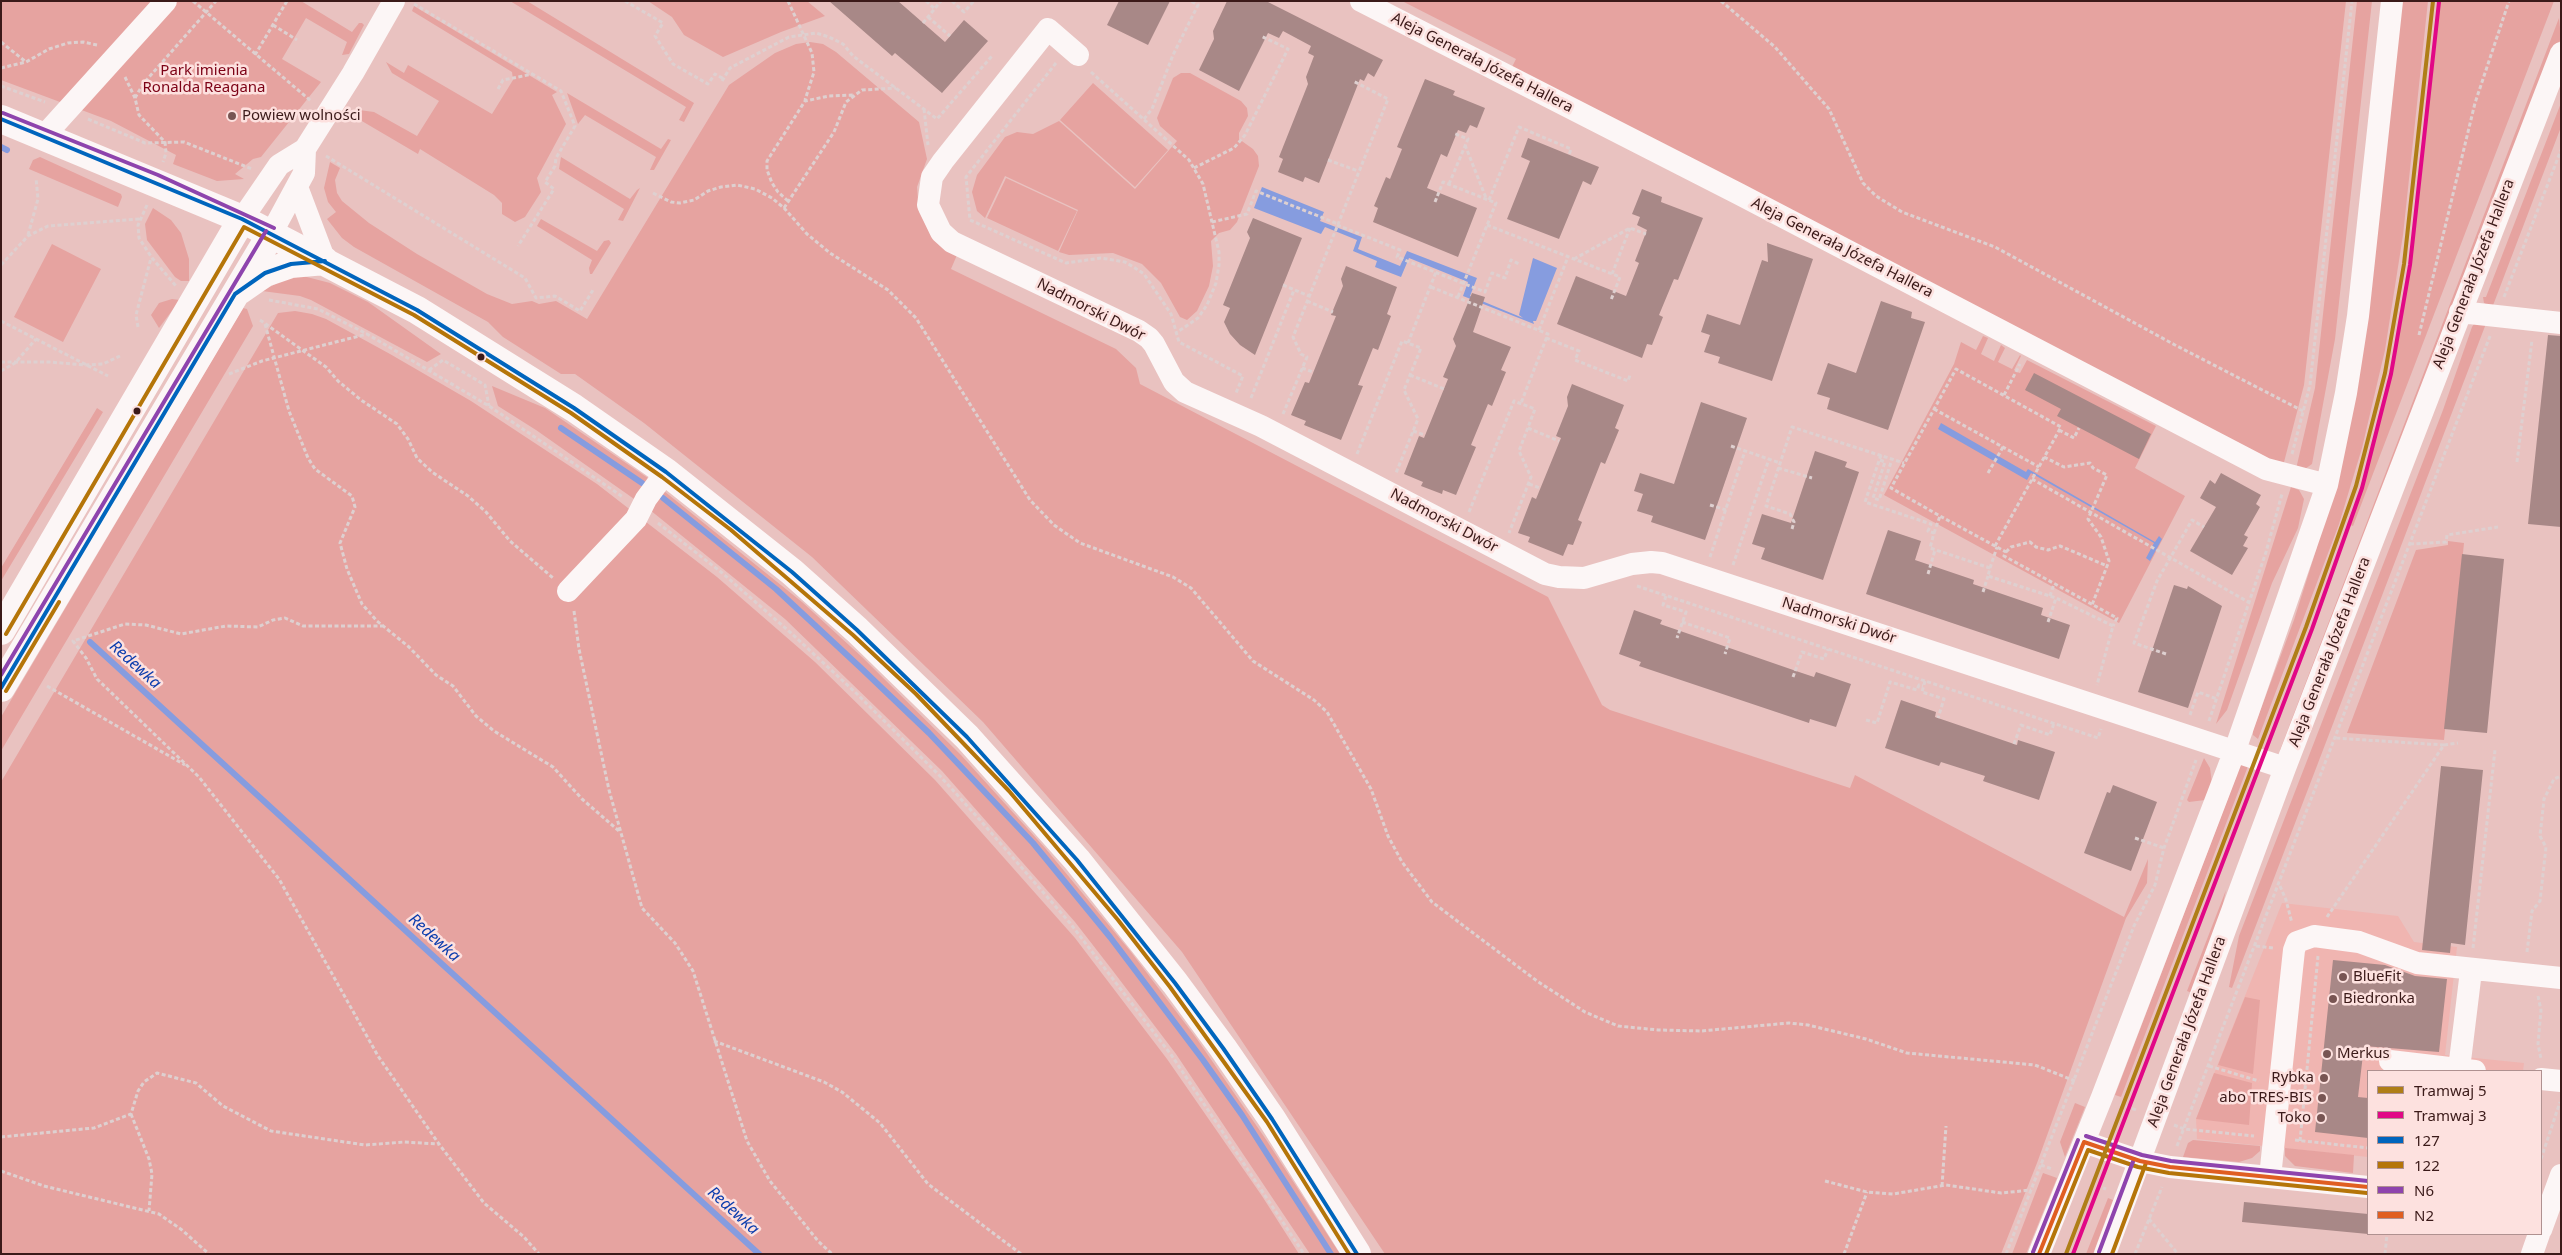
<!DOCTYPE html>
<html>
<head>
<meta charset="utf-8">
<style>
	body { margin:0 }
	#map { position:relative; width:2562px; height:1255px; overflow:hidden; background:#e9c2c0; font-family:"Noto Sans",sans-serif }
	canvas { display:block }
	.frame { position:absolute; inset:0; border:2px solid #3b1a19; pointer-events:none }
	.legend { position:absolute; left:2367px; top:1070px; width:175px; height:165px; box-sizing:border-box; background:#fde1df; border:1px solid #af9190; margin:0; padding:6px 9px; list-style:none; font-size:15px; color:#3b1a19 }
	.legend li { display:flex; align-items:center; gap:10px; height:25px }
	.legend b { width:25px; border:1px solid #af9190 }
</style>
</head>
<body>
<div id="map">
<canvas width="2562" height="1255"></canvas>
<div class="frame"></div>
<ul class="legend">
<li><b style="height:6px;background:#af7e17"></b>Tramwaj 5</li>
<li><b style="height:6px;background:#e10886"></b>Tramwaj 3</li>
<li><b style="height:6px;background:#0065bd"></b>127</li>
<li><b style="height:6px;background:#b57509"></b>122</li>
<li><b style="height:6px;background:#8e44ad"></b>N6</li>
<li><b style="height:6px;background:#e05e21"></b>N2</li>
</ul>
</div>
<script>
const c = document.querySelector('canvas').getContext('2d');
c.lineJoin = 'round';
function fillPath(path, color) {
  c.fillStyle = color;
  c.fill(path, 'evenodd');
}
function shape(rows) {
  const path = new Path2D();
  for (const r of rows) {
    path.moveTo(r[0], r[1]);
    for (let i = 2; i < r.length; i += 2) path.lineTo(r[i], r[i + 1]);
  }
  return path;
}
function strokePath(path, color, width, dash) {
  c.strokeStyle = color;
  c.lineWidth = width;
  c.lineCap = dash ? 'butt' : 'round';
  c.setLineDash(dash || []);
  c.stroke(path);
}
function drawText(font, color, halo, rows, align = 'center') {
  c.font = font + ' "Noto Sans",sans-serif';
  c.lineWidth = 5;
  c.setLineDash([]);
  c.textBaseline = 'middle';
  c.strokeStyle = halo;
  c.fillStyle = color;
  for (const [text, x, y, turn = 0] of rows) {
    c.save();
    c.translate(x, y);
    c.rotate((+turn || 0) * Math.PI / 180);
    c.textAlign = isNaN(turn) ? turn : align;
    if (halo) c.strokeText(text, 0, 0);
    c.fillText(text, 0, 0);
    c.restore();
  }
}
const built = shape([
	[2282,903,2398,916,2414,942,2457,947,2445,1055,2524,1063,2523,1071,2368,1071,2368,1157,2197,1139,2196,1119]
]);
const green = shape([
	[1,1,301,1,352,32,359,23,362,23,364,25,349,54,342,55,347,42,306,18,282,59,321,82,261,157,253,159,235,174,244,179,217,181,173,164,176,155,111,121,1,80],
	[510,1,527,1,694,103,684,122,679,120,686,107],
	[648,1,807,1,825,16,781,32,723,57,684,35,672,17],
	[1402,1,2346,1,2304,385,2283,466,1512,67,1516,59],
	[2357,1,2372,1,2335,339,2312,464,2305,469,2296,469,2315,388],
	[2397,1,2428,1,2403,235,2385,350,2362,448,2339,524,2258,739,2253,735,2253,730,2294,620,2317,547],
	[2439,1,2554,1,2353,526,2350,525,2386,395,2405,301],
	[414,6,557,92,552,95,566,124,537,178,541,192,525,217,515,222,502,214,502,203,494,195,420,149,418,154,355,117,359,110,374,112,417,136,439,101,392,73,386,62,404,73,408,65,492,114,513,80,512,72,412,11],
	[2559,18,2561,38,2530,110,2284,750,2280,750],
	[810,42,823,44,836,52,919,122,927,159,917,187,919,212,930,233,957,255,951,269,1116,349,1136,368,1140,384,1548,597,1602,705,1610,710,1850,788,1855,775,2124,917,2148,859,2147,883,2126,918,2037,1163,2001,1254,1385,1254,1182,952,983,722,812,557,644,423,575,374,561,374,503,337,488,322,354,247,342,238,327,219,336,212,328,202,324,188,330,162,340,168,335,180,337,193,342,201,369,223,417,254,487,294,512,304,532,301,539,304,556,301,587,319,729,85,775,53,796,44],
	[1181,73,1190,73,1241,101,1247,108,1248,116,1239,133,1239,139,1253,149,1258,156,1259,166,1237,222,1230,230,1219,233,1211,241,1213,266,1209,286,1197,311,1187,320,1180,317,1161,283,1142,264,1113,253,1069,255,1059,252,1078,210,1005,176,985,218,977,211,972,192,977,175,1005,137,1017,132,1033,134,1059,121,1135,189,1177,141,1160,126,1157,118,1173,78],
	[1093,83,1168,150,1135,187,1060,120],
	[567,93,661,149,668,139,671,140,654,170,650,170,656,157,585,115,578,124],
	[2561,103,2561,127,2492,308,2484,303,2483,297,2486,297],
	[40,157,121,194,122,197,118,207,29,169,33,160],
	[561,157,630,199,637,190,640,188,623,221,618,220,624,209,559,169],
	[1006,178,1077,211,1058,251,987,218],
	[153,208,171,220,181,233,189,259,189,281,181,281,175,277,147,240,145,224],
	[541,219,597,251,604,241,609,240,611,243,592,274,590,274,589,268,592,260,537,226],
	[52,244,101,269,63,342,14,317],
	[299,275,330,283,368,302,441,354,427,362,311,300,300,296,262,291,285,279],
	[172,299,180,300,159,328,151,315,159,303],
	[243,308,247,309,253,326,1,751,1,717],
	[295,311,312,314,326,319,390,354,471,401,597,484,717,577,815,662,935,780,1075,938,1167,1059,1262,1196,1299,1254,1,1254,1,782,278,313],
	[2487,321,2232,988,2229,987,2239,936,2443,410,2472,327,2474,324],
	[1983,336,1988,338,1981,354,1994,361,2001,345,2005,348,1998,362,2012,369,2020,355,2021,356,2014,370,2017,372,2020,373,2027,360,2156,426,2135,468,2185,496,2119,623,1884,495,1954,364,1961,342,1976,350],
	[492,386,545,408,648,478,637,501,536,430,498,406],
	[97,408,103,412,1,581,1,568],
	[2291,487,2299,490,2304,499,2298,528,2272,583,2227,710,2216,724],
	[664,491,802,602,862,657,961,755,1046,849,1131,952,1197,1039,1267,1141,1340,1254,1310,1254,1176,1054,1113,971,1075,922,942,771,785,619,650,510],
	[2448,541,2464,543,2444,740,2347,733,2416,550,2448,545],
	[2204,758,2210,768,2212,783,2205,800,2189,802,2187,800],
	[2250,761,2121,1097,2115,1095,2241,764],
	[2226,890,2221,913,2192,993,2187,991],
	[2245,997,2260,1000,2253,1074,2218,1065],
	[2214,1073,2252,1083,2249,1125,2196,1119],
	[2075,1103,2085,1107,2065,1157,2060,1142],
	[2193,1140,2260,1146,2260,1151,2252,1158,2239,1162,2183,1157,2188,1143],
	[2285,1148,2354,1155,2353,1173,2295,1166,2285,1156],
	[2043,1173,2057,1178,2026,1254,2012,1254],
	[2108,1198,2113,1200,2093,1254,2086,1254]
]);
const water = shape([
	[1262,187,1324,212,1320,221,1362,237,1358,249,1400,266,1407,251,1477,278,1470,296,1523,318,1519,315,1533,258,1557,268,1536,321,1533,321,1534,324,1463,296,1468,282,1409,258,1401,277,1375,267,1377,261,1353,251,1357,240,1325,227,1321,234,1254,208],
	[1941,423,2026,472,2028,469,2155,542,2159,536,2162,539,2150,561,2146,558,2154,543,2031,473,2027,480,1938,429]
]);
const stream = shape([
	[1,147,7,150],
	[561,428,642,483],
	[663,498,776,589,862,669,929,733,1033,843,1110,937,1203,1060,1242,1115,1331,1254],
	[90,642,759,1254]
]);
const building = shape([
	[829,1,898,1,945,42,964,20,988,41,942,93,895,53,892,56],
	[1119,1,1170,1,1148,45,1107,25],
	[1227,1,1266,1,1383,60,1374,77,1368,73,1364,81,1360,79,1319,183,1305,177,1303,182,1278,172,1283,159,1279,157,1308,84,1306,77,1314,56,1308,53,1311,46,1283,31,1279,38,1268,33,1239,91,1199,70,1214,39,1213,31],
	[1425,79,1455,91,1453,95,1485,108,1477,128,1470,125,1466,133,1458,130,1447,157,1441,154,1427,188,1477,208,1458,257,1373,222,1378,208,1374,206,1386,177,1390,179,1402,149,1397,147],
	[1528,138,1599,167,1591,185,1583,181,1559,239,1507,219,1530,161,1521,157],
	[1642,189,1662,197,1661,202,1703,218,1678,280,1674,279,1659,315,1663,317,1652,345,1647,344,1642,358,1557,324,1576,276,1626,296,1639,263,1635,261,1647,230,1637,225,1640,217,1632,214],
	[1253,218,1302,238,1255,355,1240,345,1230,334,1224,322,1230,308,1223,305,1250,238,1247,232],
	[1767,243,1813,259,1772,381,1718,363,1720,357,1704,352,1710,335,1701,332,1707,314,1740,325,1762,260,1768,262],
	[1346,266,1397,287,1387,314,1391,316,1378,350,1373,348,1358,385,1363,386,1341,440,1304,425,1306,421,1291,415,1305,382,1309,383,1336,316,1331,315,1343,286,1341,279],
	[1472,293,1485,297,1473,332,1511,347,1501,370,1506,372,1492,406,1488,404,1471,445,1476,447,1456,495,1443,490,1442,494,1421,486,1423,482,1404,474,1419,436,1424,438,1448,379,1443,377,1456,346,1453,339],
	[1881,301,1912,312,1911,318,1925,322,1888,430,1827,409,1830,398,1817,394,1828,363,1856,373],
	[2548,335,2561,336,2561,527,2528,524],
	[2034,373,2151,434,2139,459,2057,416,2061,409,2025,390],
	[1572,384,1624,405,1615,428,1619,430,1605,464,1601,462,1578,520,1582,522,1573,545,1568,544,1563,556,1528,542,1530,537,1518,533,1532,497,1536,499,1561,438,1556,436,1568,406,1567,397],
	[1701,402,1747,418,1705,540,1651,522,1653,516,1637,511,1643,494,1634,491,1640,473,1674,484],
	[1815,451,1847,462,1845,467,1859,472,1823,580,1761,559,1765,548,1752,544,1762,514,1791,523],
	[2221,473,2261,495,2256,504,2260,507,2244,535,2248,537,2243,546,2248,548,2232,575,2190,551,2216,507,2200,498,2210,480,2215,484],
	[1888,530,1921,541,1915,560,1974,580,1973,584,2043,608,2041,615,2070,625,2059,659,1866,594],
	[2462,554,2504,559,2487,733,2444,729],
	[2174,585,2187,589,2188,586,2222,606,2188,708,2138,692],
	[1634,610,1662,620,1660,624,1799,672,1814,677,1816,672,1851,684,1836,727,1810,719,1809,723,1639,666,1641,662,1619,654],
	[1901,700,1936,712,1935,717,2017,745,2018,740,2055,752,2039,800,1983,781,1985,776,1941,762,1939,766,1885,748],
	[2441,766,2483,770,2465,945,2451,943,2450,953,2422,950],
	[2113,785,2157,802,2131,871,2084,853,2107,792,2110,793],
	[2333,960,2385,965,2415,976,2447,979,2439,1052,2364,1046,2358,1097,2368,1098,2368,1138,2315,1132],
	[2244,1202,2368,1214,2368,1234,2242,1222]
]);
const path = shape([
	[193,1,311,101],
	[625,1,663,23,655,36,673,64,708,84,715,74,724,79],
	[788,1,812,53,814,72,805,100],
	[926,1,935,9],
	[952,1,964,12,974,1],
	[1721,1,1775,47,1829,109,1863,183,1876,196,1902,212,1995,247,2175,345,2303,411],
	[414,4,561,91,575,126,556,158,555,166,545,182,554,189,518,246],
	[928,17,950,36],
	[923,23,941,1],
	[273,25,297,40],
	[1,42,26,62],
	[255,55,287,1],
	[1056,63,966,177,970,220,1066,263,1101,258,1125,262,1135,268,1144,274,1171,314,1179,342,1243,376,1236,393],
	[1,68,26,62,49,49,68,43,83,42,97,45],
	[1091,72,1189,160,1203,184,1219,252,1219,265,1216,283,1207,305,1198,318,1176,333],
	[125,77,135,98,139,115,165,142,166,153,163,162],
	[722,81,730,68,789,37,816,33,829,37,843,44,853,56,937,119,992,56],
	[1,86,45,102],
	[498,89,503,80,533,74],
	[135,98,143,84,216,1],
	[924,109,928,145],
	[88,119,145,143,184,142,252,169],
	[1144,119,1152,109,1173,55,1198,5,1191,1],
	[1465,145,1486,198],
	[326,156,525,278,536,298,555,296,580,311,593,290],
	[1328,160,1358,171],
	[1194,168,1234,148,1245,135,1288,49,1261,36],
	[1449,184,1468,139,1453,133],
	[653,193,671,202,680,203,694,200,708,191,721,187,737,185,755,189,772,198,784,208,807,234,830,253,888,290,916,318,1030,500,1054,525,1080,543,1173,577,1191,588,1253,661,1314,700,1327,712,1371,789,1388,836,1402,862,1432,902,1537,981,1585,1012,1618,1026,1658,1030,1701,1031,1789,1023,1808,1025,1866,1039,1907,1053,2035,1065,2075,1081],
	[1489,200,1519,127,1571,149,1569,155],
	[788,201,778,192,772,183,767,170,767,161,805,101,829,96,854,95],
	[1435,202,1443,182,1496,203,1458,297],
	[147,205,138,225,139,238,152,258,176,286],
	[784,208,834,132,846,102,862,90,896,88],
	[1212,222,1247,214,1256,191,1338,224],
	[1337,225,1400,250,1397,257,1485,292,1492,273,1505,278,1511,260,1519,264],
	[1487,225,1620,277,1611,300],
	[28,235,38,199,36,178],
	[1574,259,1630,228,1646,234],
	[1,265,28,236,48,226,140,219],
	[1612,274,1630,228],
	[1283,285,1309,296],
	[1431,287,1548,334,1521,403],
	[2504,297,2561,150],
	[269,300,318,309,367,334,489,406,623,497],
	[1307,301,1333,312],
	[260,320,326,367,338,381,361,400,397,424,408,439,417,458,432,472,468,496,486,512,510,541,553,578],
	[1,321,108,376],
	[265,324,289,411,308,458,315,469,352,496,355,507,340,543,347,569,362,604,377,621,409,647,436,675,453,686,476,716,494,731,553,767,582,799,619,831],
	[138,327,136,315,151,258],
	[1539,330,1568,257],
	[2419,335,2475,103,2509,1],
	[1546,338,1579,351,1575,360,1628,381,1630,375],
	[1408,343,1436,272],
	[1,362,49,362,86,365,103,364,120,356],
	[1302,368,1313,372],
	[429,370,443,360,485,385,489,406],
	[1,371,15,363,36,339],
	[229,374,262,361,367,334],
	[1410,375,1444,389],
	[2004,395,2020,364],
	[1251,398,1294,290],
	[1934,409,2039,467],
	[1283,414,1307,357,1301,354,1293,337,1388,99,1353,81],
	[1528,428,1559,441],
	[2059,430,2074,438,2079,428],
	[1413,431,1425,435],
	[1731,446,1780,463],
	[1357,454,1402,341,1421,348,1404,390,1418,419,1396,473],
	[2292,454,2310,385,2352,1],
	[1881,455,1865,502,1931,524,1928,531,1934,533,1930,548,1990,568,1988,576,2056,598,2113,626,2097,685],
	[2044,457,2064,467,2090,463,2093,468,2107,475,2088,519,2101,537,2109,561,2092,605],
	[1880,460,1885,462,1873,498,1879,500,1892,459],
	[2517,462,2532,340],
	[1778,468,1812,478],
	[1988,473,2003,447],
	[2032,479,2250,603],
	[1529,484,1540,488],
	[1710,505,1726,510],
	[1469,512,1514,401,1535,409,1519,451,1531,477,1509,533],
	[658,523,721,572,791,633,856,693,940,776,980,820,1070,923,1172,1056,1304,1254],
	[1792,529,1794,522,1790,514,1766,506,1792,427,1904,463],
	[1934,533,1940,516],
	[2410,544,2446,542,2447,535,2498,527],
	[1995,546,2061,427,1956,369,1891,488,1940,516,1995,546,1997,547,2006,552,2004,556,2117,618,2113,626],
	[2006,552,2011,547,2030,542,2036,547,2048,550,2060,546,2105,565],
	[1710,557,1745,451],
	[1733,565,1769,459],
	[1990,568,1997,547],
	[1928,574,1935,550],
	[1637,586,2098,738,2101,729],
	[1983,592,1988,576],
	[1666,596,1663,605,1686,612,1677,638],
	[2050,596,2054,584],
	[574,611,579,649,609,790,642,908,675,943,693,971,747,1141,770,1181,818,1241,832,1254],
	[1682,622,1730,638,1725,654],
	[2048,622,2056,598],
	[384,626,303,626,285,618,273,620,258,627,226,626,181,634,146,625,125,624,73,641,86,658,97,679,199,777,279,879,378,1056,439,1144,484,1203,524,1237,539,1254],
	[2166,654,2134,643,2157,581,2192,520,2204,527],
	[1793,677,1802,652,1824,659,1828,649],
	[1925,681,1922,692,1944,699,1938,718],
	[47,686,185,765],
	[2190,715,2198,692,2217,699],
	[1866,720,1877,723,1890,682,1917,690,1919,685,1923,686],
	[2209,721,2266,552,2282,494],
	[2014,744,2021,725,2050,735,2054,723],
	[2444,745,2458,743],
	[2135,838,2164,848],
	[2280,886,2286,900,2292,923],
	[2327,917,2444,745,2335,738],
	[2256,946,2273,948],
	[2473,948,2495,750],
	[2527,952,2532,911,2540,901,2546,847,2540,836,2544,799,2554,779,2561,776],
	[2538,996,2541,1010,2538,1044,2541,1059],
	[714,1041,824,1082,842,1092,880,1123,928,1184,1021,1254],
	[2209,1066,2259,1081],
	[2120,1104,2136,1110],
	[131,1114,149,1159,152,1174,149,1211],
	[2174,1125,2184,1129,2254,1136],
	[1,1137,94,1128,131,1114,138,1091,144,1082,157,1073,196,1083,223,1106,271,1131,365,1145,404,1142,439,1144],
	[2295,1140,2368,1148],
	[2300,1141,2318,956],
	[2177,1146,2490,336],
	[2541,1159,2560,1102],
	[2041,1165,2052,1169],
	[1,1171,44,1186,159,1214,182,1230,209,1254],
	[1825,1181,1867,1192,1893,1194,1946,1185,2001,1193,2031,1190],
	[2091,1183,2106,1189],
	[1942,1186,1946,1126],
	[2149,1219,2178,1254],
	[1844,1254,1867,1192],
	[2006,1254,2134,926,2155,885,2164,848,2196,760],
	[2135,1254,2162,1187],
	[2385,1254,2387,1234]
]);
const minor = shape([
	[1361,1,1739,194,2266,469,2327,485],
	[1078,55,1048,29,943,161,932,177,928,205,941,232,952,242,1139,331,1149,338,1154,344,1174,382,1185,392,1261,426,1545,574,1559,577,1584,578,1632,564,1651,562,1662,563,2285,768],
	[44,136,166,1],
	[297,187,325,261],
	[242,219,279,165,305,149,353,73,394,1],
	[271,234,304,173,305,149],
	[2460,312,2561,323],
	[568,591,636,519,646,499,666,472],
	[2390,1061,2475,1071],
	[2459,1069,2471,971],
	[2541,1079,2561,1081],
	[2084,1142,2140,1161,2170,1167,2368,1187],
	[2270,1177,2294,950,2297,942,2314,936,2359,942,2417,963,2561,978],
	[2541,1230,2561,1175],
	[2039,1254,2102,1097,2235,750,2327,485,2346,393,2358,316,2392,1],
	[2105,1254,2285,768,2561,53],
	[2532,1254,2539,1234]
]);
const major = shape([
	[1,119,242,219,417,310,574,408,666,472,792,572,857,630,967,737,1077,860,1175,983,1223,1048,1272,1119,1357,1254],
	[239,291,265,273,291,264,325,261],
	[1,631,242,219],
	[1,688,271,234]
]);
const bus1 = shape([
	[1,119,242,219,417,310,574,408,666,472,792,572,857,630,967,737,1077,860,1175,983,1223,1048,1272,1119,1357,1254],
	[1,688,235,294,265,273,291,264,325,261]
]);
const bus2 = shape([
	[6,634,244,227,414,315,571,413,662,477,731,530,853,635,916,694,1009,791,1118,920,1170,987,1267,1122,1349,1254],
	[6,691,59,602],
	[2046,1254,2088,1150,2138,1167,2169,1173,2367,1193],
	[2112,1254,2146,1163]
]);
const bus3 = shape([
	[3,113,158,175,274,228],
	[1,675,266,231],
	[2086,1136,2142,1155,2171,1161,2368,1181],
	[2033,1252,2078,1140],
	[2099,1252,2134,1159]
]);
const bus4 = shape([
	[2039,1254,2084,1142,2140,1161,2170,1167,2368,1187]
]);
const tram1 = shape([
	[2066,1254,2306,627,2356,486,2385,373,2404,264,2433,1]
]);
const tram2 = shape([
	[2073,1254,2312,629,2362,488,2391,374,2410,265,2439,2]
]);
const markers = [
	[232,116,5,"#785553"],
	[481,357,4.5,"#3b1a19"],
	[137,411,4.5,"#3b1a19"],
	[2343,977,5,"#785553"],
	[2333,999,5,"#785553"],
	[2327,1054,5,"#785553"],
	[2324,1078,5,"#785553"],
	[2322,1098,5,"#785553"],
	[2321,1118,5,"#785553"]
];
const streetNames = [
	["Aleja Generała Józefa Hallera",1482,63,27],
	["Aleja Generała Józefa Hallera",1842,248,27],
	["Aleja Generała Józefa Hallera",2474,274,-69],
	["Nadmorski Dwór",1091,310,27],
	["Nadmorski Dwór",1444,521,28],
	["Nadmorski Dwór",1839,621,18],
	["Aleja Generała Józefa Hallera",2330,652,-69],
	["Aleja Generała Józefa Hallera",2187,1032,-70]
];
const parkNames = [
	["Park imienia",204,71],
	["Ronalda Reagana",204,88]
];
const poiNames = [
	["Powiew wolności",242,116],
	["BlueFit",2353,977],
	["Biedronka",2343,999],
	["Merkus",2337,1054],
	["Rybka",2314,1078,"right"],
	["abo TRES-BIS",2312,1098,"right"],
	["Toko",2311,1118,"right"]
];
const waterNames = [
	["Redewka",135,665,42],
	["Redewka",434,938,42],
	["Redewka",733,1211,42]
];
fillPath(built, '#f0b5b1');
fillPath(green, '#e6a3a0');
fillPath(water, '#869cdf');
strokePath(stream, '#869cdf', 6);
fillPath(building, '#a88887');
strokePath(path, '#ded0d0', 3, [4, 2.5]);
strokePath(minor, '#fcf6f6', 22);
strokePath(major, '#fcf6f6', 28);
strokePath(bus1, '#0065bd', 4);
strokePath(bus2, '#b57509', 4);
strokePath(bus3, '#8e44ad', 4);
strokePath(bus4, '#e05e21', 4);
strokePath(tram1, '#af7e17', 4);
strokePath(tram2, '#e10886', 4);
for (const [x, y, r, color] of markers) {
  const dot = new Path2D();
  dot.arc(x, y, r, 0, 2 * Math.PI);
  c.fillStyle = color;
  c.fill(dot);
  strokePath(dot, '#fde1df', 2);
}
drawText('15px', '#3b1a19', '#fde1df', streetNames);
drawText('15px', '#7c0216', '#fde1df', parkNames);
drawText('15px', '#3b1a19', '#fde1df', poiNames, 'left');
drawText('italic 16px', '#0c3dad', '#fde1df', waterNames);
</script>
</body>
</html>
